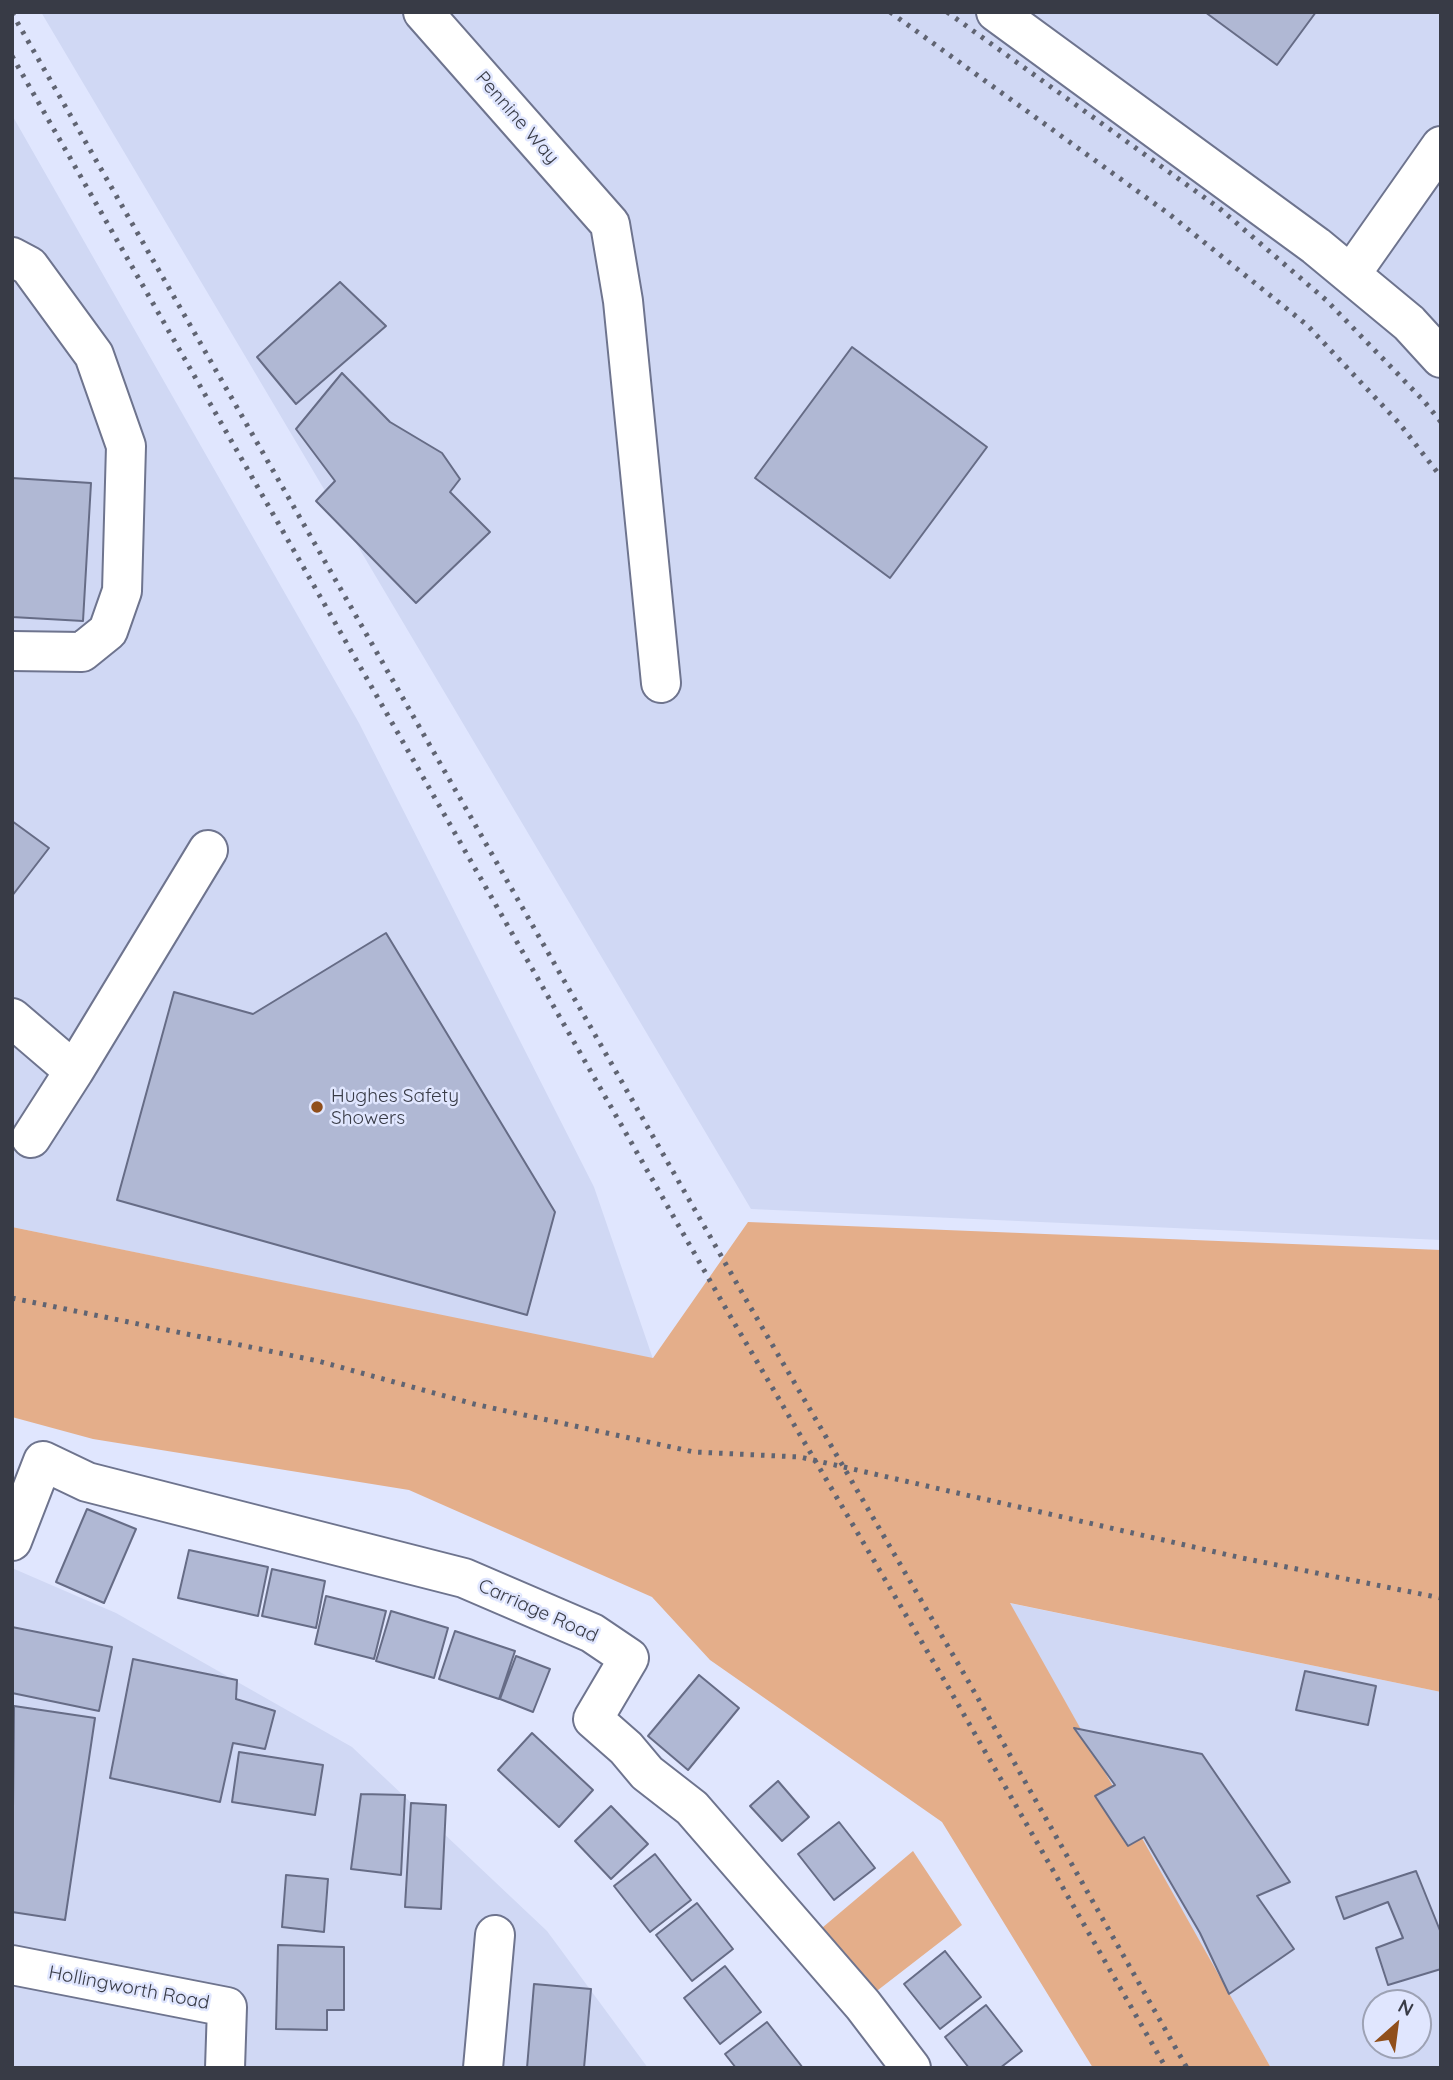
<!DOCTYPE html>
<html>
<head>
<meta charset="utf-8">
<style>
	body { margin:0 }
	#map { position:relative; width:1453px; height:2080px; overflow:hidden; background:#e0e6fe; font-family:Quicksand,sans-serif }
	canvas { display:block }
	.frame { position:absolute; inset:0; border:14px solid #383b46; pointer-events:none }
	.north { position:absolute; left:1362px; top:1989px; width:70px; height:70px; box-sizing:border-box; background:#e0e6fe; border:2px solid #9da2b4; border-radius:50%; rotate:28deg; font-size:19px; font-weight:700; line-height:28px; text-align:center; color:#383b46 }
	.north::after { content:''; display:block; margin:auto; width:24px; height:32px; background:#904f1b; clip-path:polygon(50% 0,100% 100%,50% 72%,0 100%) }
</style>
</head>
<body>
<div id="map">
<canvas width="1453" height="2080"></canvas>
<div class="frame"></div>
<div class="north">N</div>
</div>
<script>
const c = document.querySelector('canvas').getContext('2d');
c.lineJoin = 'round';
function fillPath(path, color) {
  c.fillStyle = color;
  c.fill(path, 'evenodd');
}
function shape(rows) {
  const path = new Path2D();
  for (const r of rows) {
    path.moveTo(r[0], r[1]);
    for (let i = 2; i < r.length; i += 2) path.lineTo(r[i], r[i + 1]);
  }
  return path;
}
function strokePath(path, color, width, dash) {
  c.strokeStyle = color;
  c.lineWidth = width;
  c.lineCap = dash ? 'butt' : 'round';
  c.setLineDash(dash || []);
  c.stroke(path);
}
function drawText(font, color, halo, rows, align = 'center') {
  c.font = font + ' Quicksand,sans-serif';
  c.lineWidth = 5;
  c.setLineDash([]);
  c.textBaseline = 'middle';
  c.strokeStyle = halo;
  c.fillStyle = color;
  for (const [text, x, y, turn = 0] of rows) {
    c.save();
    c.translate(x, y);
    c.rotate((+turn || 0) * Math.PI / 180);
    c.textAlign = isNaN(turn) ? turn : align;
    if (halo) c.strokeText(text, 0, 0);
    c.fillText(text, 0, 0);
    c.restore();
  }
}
const built = shape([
	[41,12,1441,12,1441,1240,751,1209],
	[12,115,359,723,594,1187,653,1359,12,1227],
	[12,1568,116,1613,352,1747,547,1931,648,2068,12,2068],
	[1009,1603,1441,1692,1441,2068,1271,2068],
	[1376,2003,1418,2003,1418,2045,1376,2045]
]);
const green = shape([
	[748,1222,1441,1250,1441,1692,1010,1603,1271,2068,1093,2068,942,1822,710,1660,652,1597,409,1490,93,1439,12,1417,12,1227,653,1358],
	[913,1851,962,1925,869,1997,816,1933]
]);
const building = shape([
	[1205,12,1316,12,1277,65,1205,12],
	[340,282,386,326,296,404,257,357,340,282],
	[852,347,987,447,890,578,755,478,852,347],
	[342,373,390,422,442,453,460,479,450,492,490,532,416,603,316,501,335,481,296,429,342,373],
	[12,478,91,483,83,621,12,617,12,478],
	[12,821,49,848,12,896,12,821],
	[386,933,555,1212,527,1315,117,1200,174,992,253,1014,386,933],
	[87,1509,136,1529,104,1603,56,1582,87,1509],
	[189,1550,268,1567,258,1616,178,1598,189,1550],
	[272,1569,325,1581,316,1628,262,1616,272,1569],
	[326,1596,386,1611,374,1659,315,1644,326,1596],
	[391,1611,448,1628,434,1678,376,1661,391,1611],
	[12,1627,112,1647,99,1711,12,1693,12,1627],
	[455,1631,515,1651,499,1699,439,1679,455,1631],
	[516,1656,550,1669,533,1712,500,1699,516,1656],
	[133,1659,237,1680,236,1699,275,1711,265,1749,233,1743,220,1802,110,1778,133,1659],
	[1305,1671,1376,1686,1368,1725,1296,1710,1305,1671],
	[699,1675,739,1708,688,1770,648,1736,699,1675],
	[14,1706,95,1718,65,1920,12,1912,14,1706],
	[1074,1728,1202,1754,1290,1882,1257,1896,1294,1949,1229,1994,1200,1933,1144,1837,1128,1846,1095,1796,1115,1785,1074,1728],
	[532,1733,593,1790,559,1827,498,1770,532,1733],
	[239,1752,323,1765,315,1815,232,1802,239,1752],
	[778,1781,809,1817,782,1841,750,1806,778,1781],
	[361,1794,405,1795,401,1875,351,1869,361,1794],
	[411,1803,446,1805,441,1909,405,1907,411,1803],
	[611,1806,648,1844,611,1879,575,1841,611,1806],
	[839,1822,875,1868,834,1900,798,1854,839,1822],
	[655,1854,691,1900,650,1932,614,1886,655,1854],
	[1416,1871,1441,1933,1441,1969,1388,1985,1376,1948,1403,1938,1388,1902,1344,1919,1336,1897,1416,1871],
	[286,1875,328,1879,324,1932,282,1927,286,1875],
	[697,1903,733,1949,692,1981,656,1935,697,1903],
	[278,1945,344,1947,344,2010,327,2010,327,2030,276,2029,278,1945],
	[945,1951,981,1997,940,2029,904,1984,945,1951],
	[725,1966,761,2012,720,2044,684,1998,725,1966],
	[534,1984,591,1989,584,2068,527,2068,534,1984],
	[986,2005,1022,2051,1000,2068,969,2068,945,2037,986,2005],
	[767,2022,803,2068,736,2068,725,2054,767,2022]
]);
const minor = shape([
	[423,12,610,224,623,301,661,683],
	[996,12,1316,246,1409,323,1441,358],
	[12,257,29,266,94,355,126,446,122,591,108,631,82,652,12,651],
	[1351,274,1441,146],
	[12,1018,74,1071,31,1138],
	[74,1071,208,850],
	[12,1541,43,1461,87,1482,464,1578,592,1633,629,1658,593,1719,626,1748,647,1773,692,1808,863,2005,911,2068],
	[12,1965,227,2007,225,2068],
	[483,2068,495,1935]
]);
const rail = shape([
	[890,12,1169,214,1307,325,1399,423,1441,477],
	[947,12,1219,208,1326,300,1423,400,1441,422],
	[12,13,748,1303,967,1679,1187,2068],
	[12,56,729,1314,947,1685,1166,2068],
	[12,1298,318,1361,474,1404,694,1452,800,1457,1242,1558,1441,1598]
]);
const markers = [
	[317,1107,7,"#904f1b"]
];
const streetNames = [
	["Pennine Way",517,118,49],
	["Carriage Road",538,1611,24],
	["Hollingworth Road",129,1988,11]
];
const poiNames = [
	["Hughes Safety",331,1096],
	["Showers",331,1118]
];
fillPath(built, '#d0d8f4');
fillPath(green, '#e4ae8a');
fillPath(building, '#b0b8d4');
strokePath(building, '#666c86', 2);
strokePath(minor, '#6e748e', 42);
strokePath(minor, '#fff', 38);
strokePath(rail, '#606472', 5, [3.5, 7]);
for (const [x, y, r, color] of markers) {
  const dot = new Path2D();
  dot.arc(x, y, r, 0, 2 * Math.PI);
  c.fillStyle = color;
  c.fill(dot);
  strokePath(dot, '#e0e6fe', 2.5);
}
drawText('19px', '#383b46', '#e0e6fe', streetNames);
drawText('19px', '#383b46', '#e0e6fe', poiNames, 'left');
</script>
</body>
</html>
